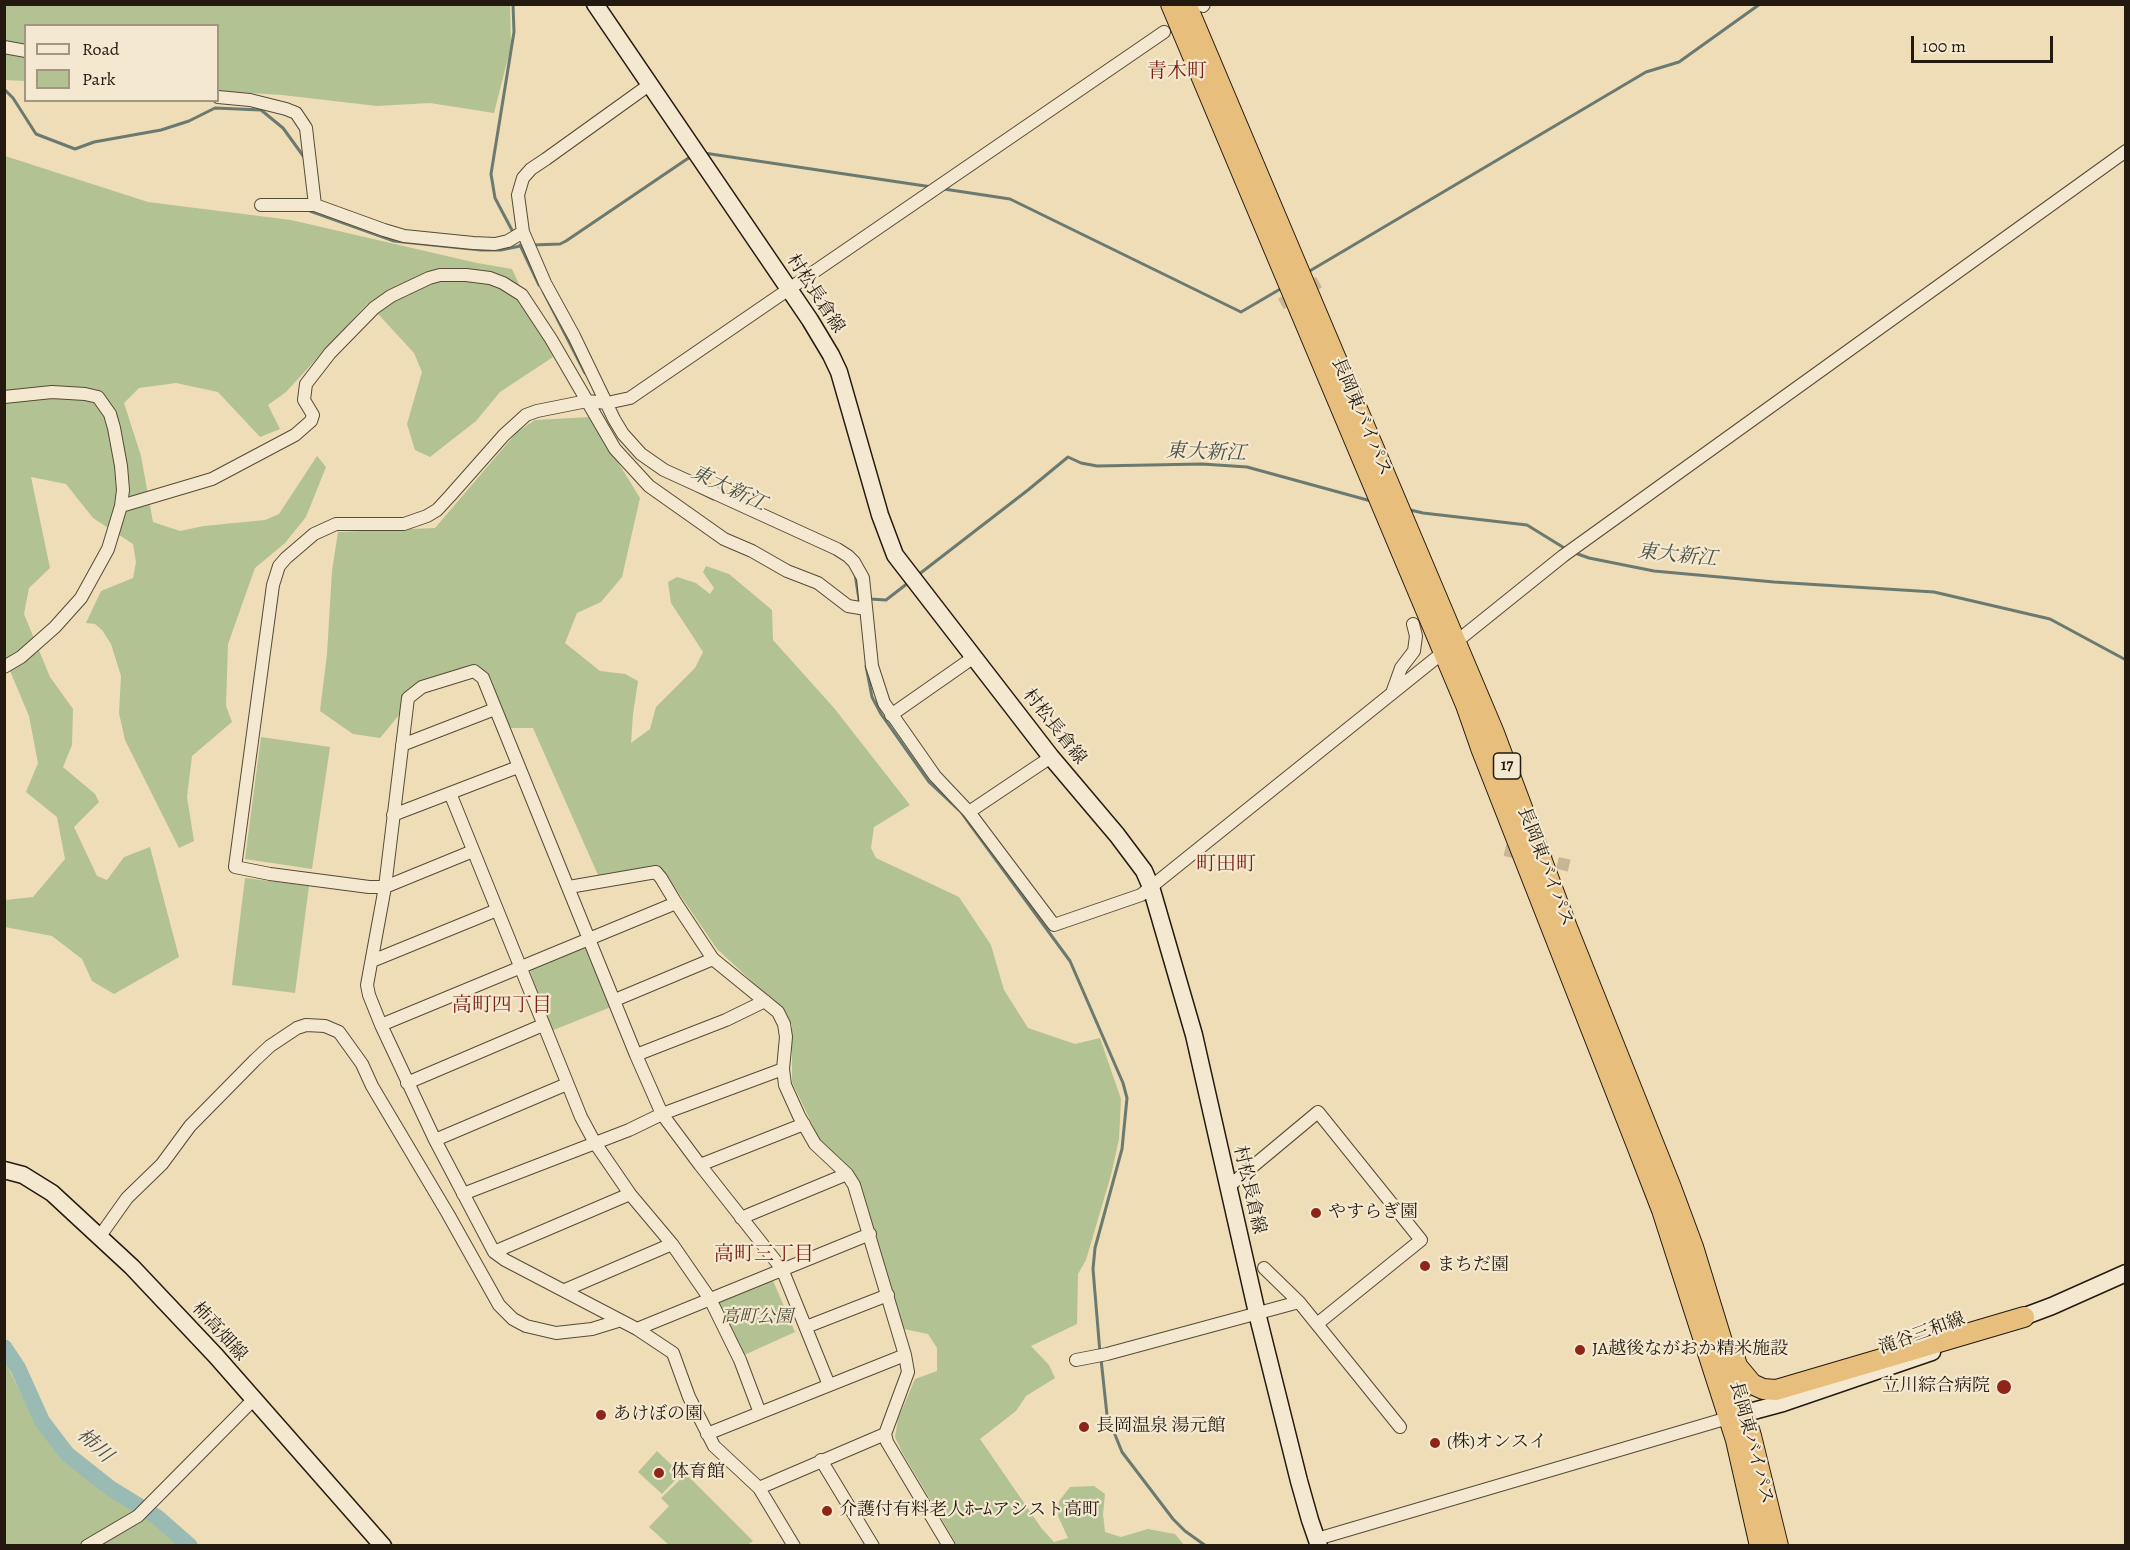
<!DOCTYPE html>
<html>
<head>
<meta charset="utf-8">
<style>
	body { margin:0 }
	#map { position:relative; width:2130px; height:1550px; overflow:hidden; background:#eeddb7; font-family:Alegreya,serif }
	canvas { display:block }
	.frame { position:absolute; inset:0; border:6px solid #24190e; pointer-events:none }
	.legend { position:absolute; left:24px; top:24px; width:195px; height:78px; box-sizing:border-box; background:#f4e9d0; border:2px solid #a19682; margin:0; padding:8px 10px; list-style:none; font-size:18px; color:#24190e }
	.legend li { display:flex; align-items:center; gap:12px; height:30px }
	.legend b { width:30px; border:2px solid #a19682 }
	.scale { position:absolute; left:1911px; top:36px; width:142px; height:27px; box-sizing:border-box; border:3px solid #24190e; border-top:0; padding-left:8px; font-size:18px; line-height:21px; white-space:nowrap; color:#24190e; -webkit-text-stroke:4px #f4e9d0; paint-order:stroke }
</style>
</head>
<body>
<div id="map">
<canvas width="2130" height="1550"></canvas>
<div class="frame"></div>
<ul class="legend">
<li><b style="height:8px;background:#f4e9d0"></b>Road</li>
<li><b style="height:16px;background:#b3c292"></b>Park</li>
</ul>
<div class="scale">100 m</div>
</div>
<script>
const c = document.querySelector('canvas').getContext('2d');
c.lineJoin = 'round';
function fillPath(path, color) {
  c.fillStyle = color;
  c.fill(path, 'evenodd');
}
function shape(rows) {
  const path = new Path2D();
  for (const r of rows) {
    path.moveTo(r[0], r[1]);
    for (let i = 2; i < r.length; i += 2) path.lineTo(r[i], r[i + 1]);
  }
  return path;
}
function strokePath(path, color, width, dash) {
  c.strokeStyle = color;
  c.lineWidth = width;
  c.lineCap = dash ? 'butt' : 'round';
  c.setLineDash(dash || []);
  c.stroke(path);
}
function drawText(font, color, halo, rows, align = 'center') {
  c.font = font + ' Alegreya,"Noto Serif JP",serif';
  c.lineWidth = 4.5;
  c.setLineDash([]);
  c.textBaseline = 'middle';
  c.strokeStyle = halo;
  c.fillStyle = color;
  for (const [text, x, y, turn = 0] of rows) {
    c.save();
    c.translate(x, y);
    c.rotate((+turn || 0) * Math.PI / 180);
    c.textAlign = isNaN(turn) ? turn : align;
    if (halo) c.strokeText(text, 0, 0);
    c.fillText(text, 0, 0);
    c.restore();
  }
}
const green = shape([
	[4,5,510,5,511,46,494,113,430,103,377,106,282,95,218,91,218,26,26,26,25,81,5,80],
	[5,156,148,202,291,220,477,263,512,269,553,357,500,392,476,421,430,457,415,450,407,424,422,372,414,353,368,303,286,392,268,405,280,429,260,437,218,392,176,383,139,388,124,403,141,456,153,522,180,531,204,526,265,520,279,514,317,456,326,467,306,517,285,543,255,568,228,644,226,706,232,722,192,756,187,797,194,841,179,848,125,740,119,713,121,676,111,644,102,630,95,624,86,623,101,591,133,578,136,562,133,544,93,518,66,484,31,477,50,568,29,588,24,614,50,677,73,709,72,745,63,767,95,794,99,802,74,827,97,876,107,880,124,857,150,847,179,957,114,994,92,981,82,959,52,936,5,927,5,900,33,897,65,859,57,817,26,792,38,763,29,716,5,659],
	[590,417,640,498,622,577,601,602,577,613,565,643,600,671,625,674,638,681,633,714,631,743,650,729,656,707,695,668,703,652,671,603,668,582,677,577,696,583,710,594,714,588,703,572,706,566,729,574,772,610,773,640,834,708,910,805,874,827,871,848,876,858,959,897,991,945,1004,990,1028,1028,1075,1044,1100,1038,1121,1099,1119,1139,1111,1175,1086,1260,1078,1274,1077,1324,1031,1346,1049,1365,1055,1378,1026,1396,1016,1411,980,1439,1042,1529,1054,1542,1068,1538,1058,1516,1059,1501,1070,1487,1094,1486,1105,1494,1103,1514,1105,1532,1121,1537,1148,1529,1175,1534,1184,1545,957,1545,902,1452,895,1437,898,1419,915,1379,937,1371,937,1348,928,1334,904,1329,861,1185,820,1141,792,1082,792,1025,783,1010,717,949,663,870,655,866,598,875,533,728,509,728,491,678,479,668,427,681,380,738,353,734,320,711,327,654,332,571,338,532,435,528,517,432,535,420],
	[261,737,330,747,312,869,245,859],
	[245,878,309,886,295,993,232,985],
	[585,946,611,1007,551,1031,529,968],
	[771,1276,795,1332,742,1356,716,1299],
	[4,1359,32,1416,65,1461,122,1502,156,1521,183,1545,5,1545],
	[657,1451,681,1474,662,1494,638,1472],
	[686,1474,753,1541,747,1545,669,1545,649,1527,669,1506,661,1498]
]);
const stream = shape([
	[513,4,514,32,491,174,495,198,514,234],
	[4,89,13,98,36,134,75,149,94,142,161,130,189,121,215,108,261,110,283,128,304,157],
	[704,153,932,187],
	[944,189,1010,199,1241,312,1282,288],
	[309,208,310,211,394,241,481,250,501,250,525,245],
	[520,245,539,285],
	[532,245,560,244,566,241,690,157],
	[1308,272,1646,72,1679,62,1760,4],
	[543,291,585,373],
	[697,491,713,499],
	[1406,509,1423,513,1527,525,1566,549],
	[1575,553,1589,558,1654,571,1774,582,1934,592,2050,619,2126,660],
	[855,574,860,606],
	[918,575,1028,490,1068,457,1081,463,1097,466,1202,464,1247,467,1371,501],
	[870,599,886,600,908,583],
	[866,666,872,697,881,714,929,782,961,812,971,826,1070,961,1123,1083,1127,1098,1122,1149,1095,1248,1093,1269,1100,1353],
	[1101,1359,1107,1415,1122,1452,1173,1519,1185,1531,1206,1546]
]);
const river = shape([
	[4,1347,18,1368,42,1421,67,1454,110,1488,157,1517,190,1546]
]);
const minorTunnel = shape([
	[1281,304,1319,282],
	[1505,850,1571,866]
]);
const minor = shape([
	[1203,6,1204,4],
	[4,47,26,51],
	[649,85,546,159,531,169,523,178,518,195,523,232,545,283,574,336,614,419,623,434,641,454,664,470,837,549,848,556,854,562,863,578,872,666,884,703,935,776,969,812,1054,925,1141,895,1563,556,2126,151],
	[218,97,250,100,286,109,296,113,306,128,315,205],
	[261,205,315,205,384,230,404,236,473,243,495,244,508,241,523,232],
	[4,397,52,392,85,394,98,397,110,414,114,428,121,466,123,490,121,506,108,549,81,598,55,627,21,657,4,667],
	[121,506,212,479,295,435,311,421,313,415,304,400,306,384,330,353,374,308,391,296,429,278,440,275,466,275,490,278,503,283,522,295,551,339,615,449,649,486,724,539,752,551,787,571,818,583,848,606,866,609],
	[1392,693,1401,668,1414,651,1416,636,1413,624],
	[891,715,974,657],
	[402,745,495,709],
	[450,793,581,1117,595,1143,630,1194,672,1244,710,1299,740,1360,760,1413],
	[969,812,1051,757],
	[393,815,518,767],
	[473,851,385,887,369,887,270,874,235,867,273,585,279,566,286,558,314,534,336,524,404,524,427,516,437,510,450,496,504,435,526,415,537,411,587,401,607,403,630,398,1164,32],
	[569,887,656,872,661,878,676,903,713,959,778,1012,784,1024,786,1037,783,1069,785,1085,799,1116,815,1144,847,1174,854,1185,905,1355,908,1372,885,1434,887,1442,949,1546],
	[372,961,497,910],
	[615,1000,713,959],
	[381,1025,676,903],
	[636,1055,726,1020,765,1001],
	[407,1083,543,1025],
	[435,1140,567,1084],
	[700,1165,804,1124],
	[1228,1187,1318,1112,1421,1240,1317,1324],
	[463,1194,629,1130,662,1114,783,1069],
	[741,1218,847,1174],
	[100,1236,127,1198,162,1164,190,1126,255,1060,270,1046,297,1028,306,1025,325,1026,339,1032,362,1064,372,1086,448,1214,499,1305,513,1319,526,1326,556,1333,592,1329,618,1321],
	[494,1252,630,1194],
	[1264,1268,1299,1302],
	[565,1290,672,1244],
	[806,1327,888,1295],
	[637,1329,870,1234],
	[1076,1360,1107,1354,1299,1302,1400,1427],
	[707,1434,905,1355],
	[821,1460,873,1546],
	[759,1488,885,1434],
	[1317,1539,1728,1418],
	[87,1546,138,1516,253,1400],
	[794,1546,759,1488,714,1446,689,1397,673,1353,637,1329,505,1260,494,1252,435,1140,381,1025,369,995,367,985,385,887,408,698,422,687,474,671,483,678,636,1055,662,1114,700,1165,782,1269,829,1385]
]);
const secondary = shape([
	[595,4,810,320,831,355,839,372,880,515,895,555,1051,757,1117,835,1144,871,1151,887,1194,1035,1257,1313,1299,1481,1310,1520,1319,1546],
	[4,1170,23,1175,52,1193,132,1267,216,1356,383,1546],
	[2012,1321,2052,1306,2126,1273],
	[1731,1417,1783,1403,1932,1352]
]);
const trunk = shape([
	[1171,4,1466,705,1481,748,1638,1148,1662,1210,1736,1440,1760,1546],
	[1186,4,1494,733,1566,925,1670,1185,1693,1247,1751,1436,1778,1546],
	[1735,1359,1737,1366,1752,1384,1763,1389,1776,1390,2024,1317]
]);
const markers = [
	[1316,1213,6,"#8f2418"],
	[1425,1266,6,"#8f2418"],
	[1580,1350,6,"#8f2418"],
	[2004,1387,8,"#8f2418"],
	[601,1415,6,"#8f2418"],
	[1084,1427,6,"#8f2418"],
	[1435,1443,6,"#8f2418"],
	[659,1473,6,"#8f2418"],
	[827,1511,6,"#8f2418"]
];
const shields = [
	[1507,766,27]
];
const shieldNames = [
	["17",1507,766]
];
const streetNames = [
	["村松長倉線",815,294,57],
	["長岡東バイパス",1361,417,67],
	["村松長倉線",1054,727,52],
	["長岡東バイパス",1545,867,69],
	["村松長倉線",1249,1190,77],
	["柿高畑線",219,1332,48],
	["滝谷三和線",1922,1334,-20],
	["長岡東バイパス",1751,1443,75]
];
const poiNames = [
	["やすらぎ園",1328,1213],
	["まちだ園",1437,1266],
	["JA越後ながおか精米施設",1592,1350],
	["立川綜合病院",1990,1387,"right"],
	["あけぼの園",613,1415],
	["長岡温泉 湯元館",1096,1427],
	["(株)オンスイ",1447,1443],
	["体育館",671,1473],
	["介護付有料老人ﾎｰﾑアシスト高町",839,1511]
];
const parkNames = [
	["高町公園",757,1318]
];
const neighbourhoodNames = [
	["青木町",1177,72],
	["町田町",1226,865],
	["高町四丁目",502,1006],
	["高町三丁目",764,1255]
];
const waterNames = [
	["東大新江",1206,453,2],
	["東大新江",728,489,25],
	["東大新江",1677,556,6],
	["柿川",94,1446,42]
];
fillPath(green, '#b3c292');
strokePath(stream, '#6b7a71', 3);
strokePath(river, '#9abbb3', 16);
strokePath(minorTunnel, '#c6b695', 12, [12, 6]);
strokePath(minor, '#564a38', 14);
strokePath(secondary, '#24190e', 19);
strokePath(trunk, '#24190e', 22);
strokePath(minor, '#f4e9d0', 12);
strokePath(secondary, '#f4e9d0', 16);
strokePath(trunk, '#e7be7c', 20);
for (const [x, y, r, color] of markers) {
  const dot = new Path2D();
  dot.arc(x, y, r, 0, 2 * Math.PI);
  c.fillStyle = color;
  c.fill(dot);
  strokePath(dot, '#f4e9d0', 2);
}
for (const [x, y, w] of shields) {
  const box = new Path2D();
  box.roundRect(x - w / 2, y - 13, w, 26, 4.5);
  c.fillStyle = '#f4e9d0';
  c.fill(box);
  strokePath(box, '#24190e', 1.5);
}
drawText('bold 16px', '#24190e', null, shieldNames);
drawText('18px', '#24190e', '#f4e9d0', streetNames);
drawText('18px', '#24190e', '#f4e9d0', poiNames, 'left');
drawText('italic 18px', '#4f4c36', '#f4e9d0', parkNames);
drawText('20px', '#7a1f14', '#f4e9d0', neighbourhoodNames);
drawText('italic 20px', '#4d5248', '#f4e9d0', waterNames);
</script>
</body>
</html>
